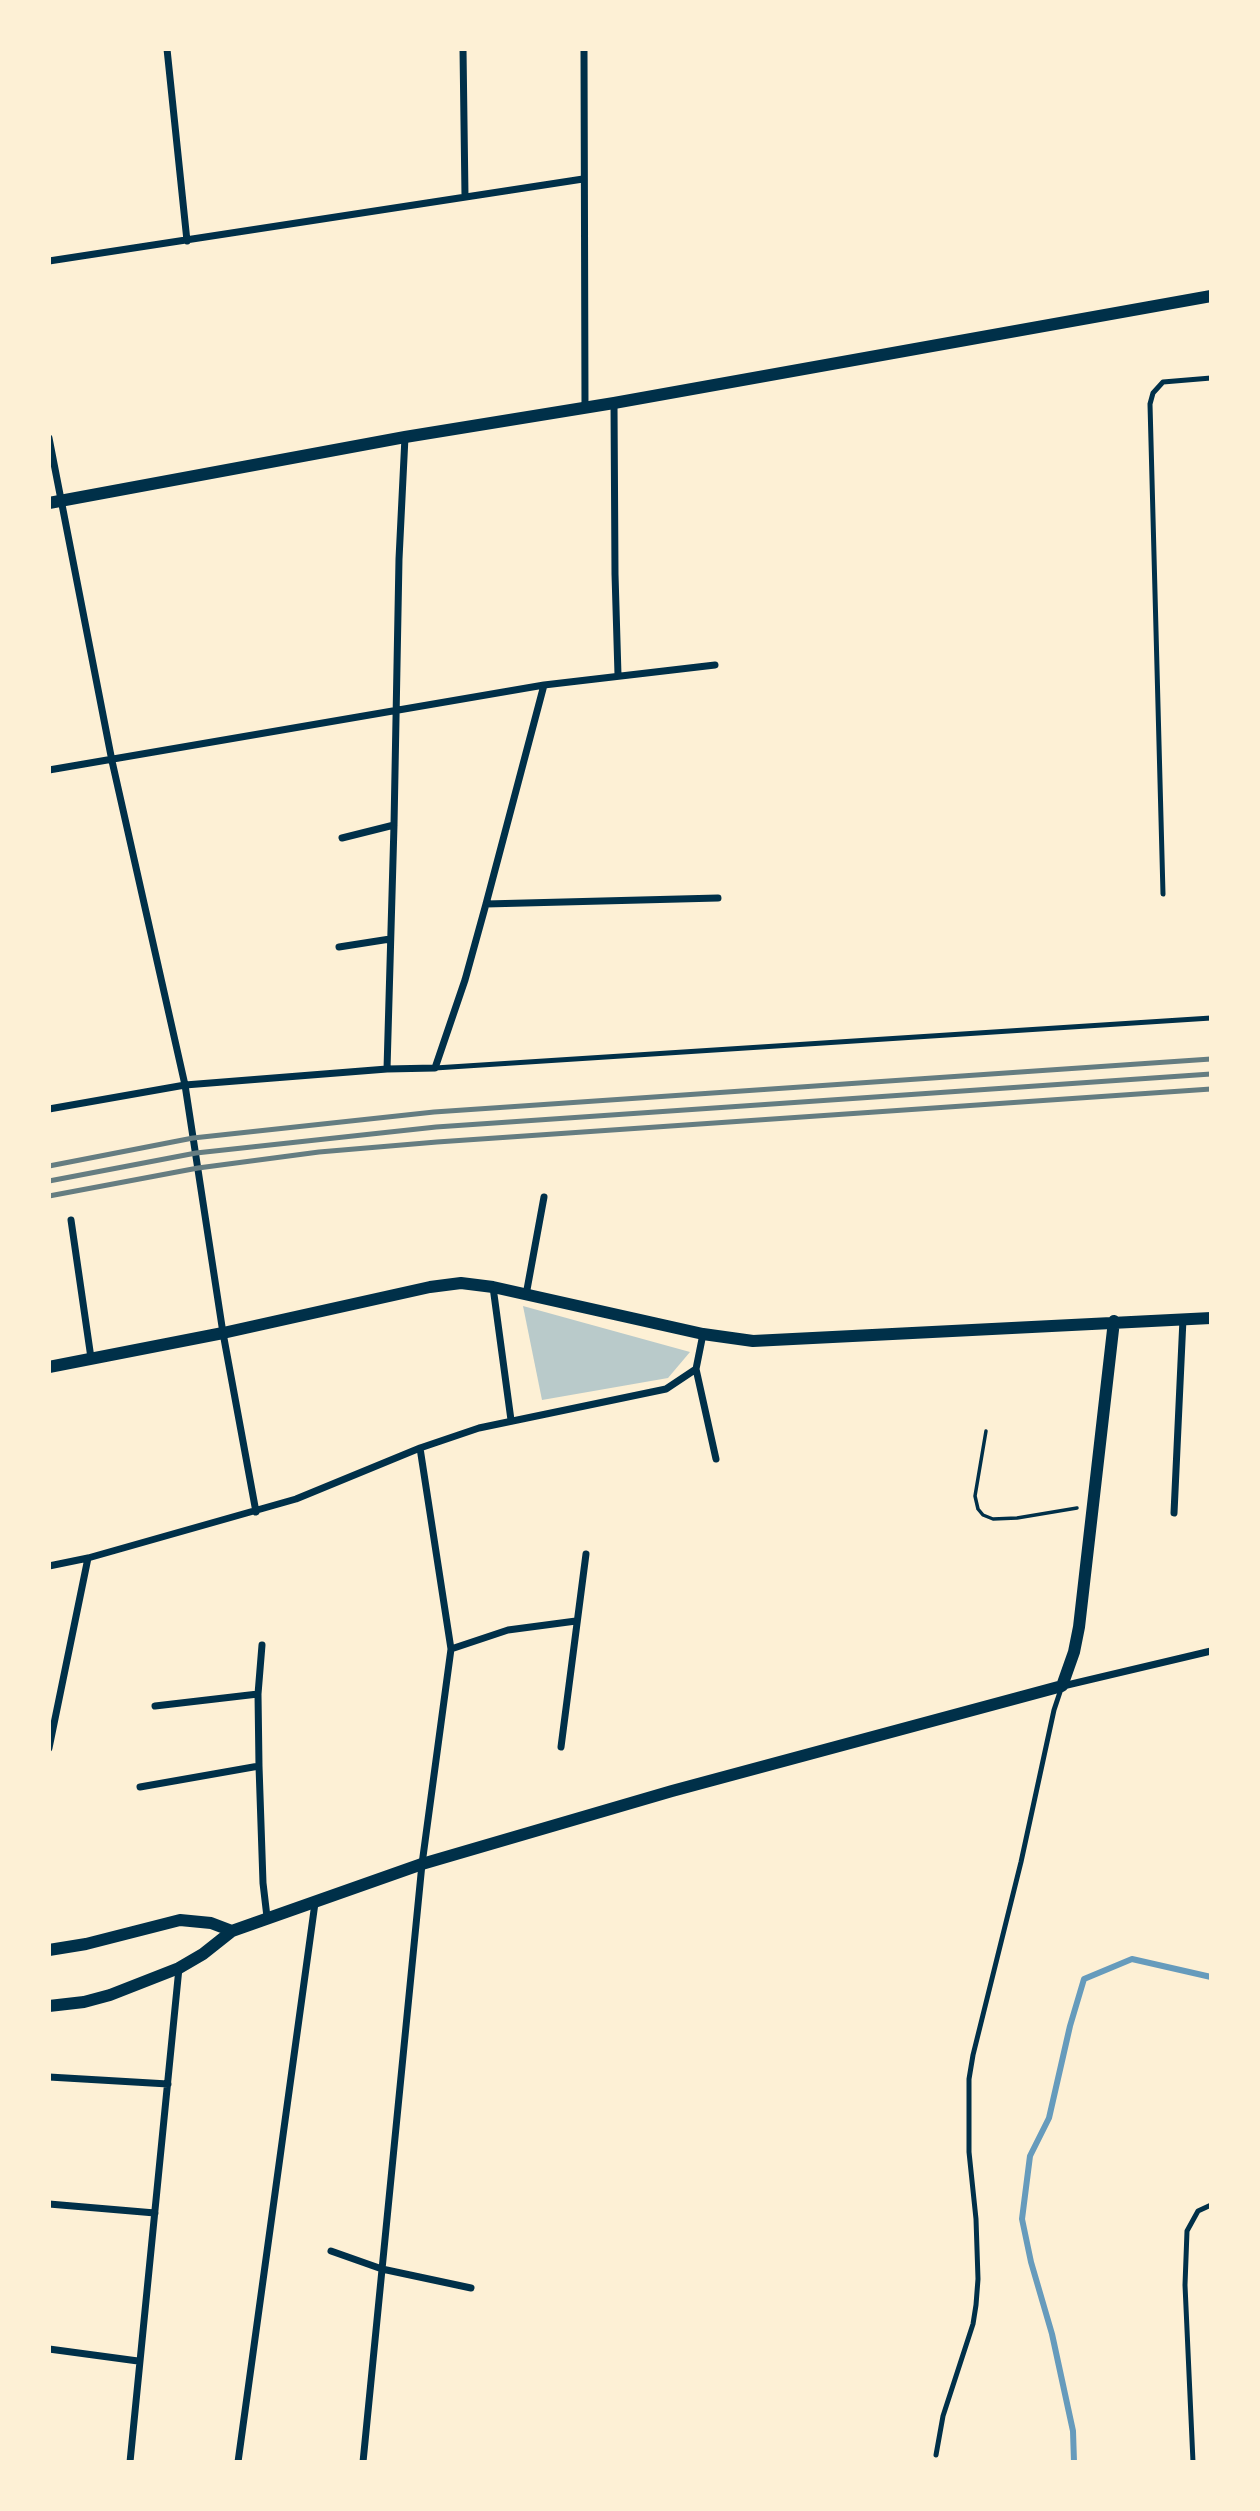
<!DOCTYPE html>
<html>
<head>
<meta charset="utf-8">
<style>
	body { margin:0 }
	#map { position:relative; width:1260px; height:2511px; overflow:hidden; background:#fdf0d5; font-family:"Playfair Display",serif }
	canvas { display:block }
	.frame { position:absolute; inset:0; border:51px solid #fdf0d5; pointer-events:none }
</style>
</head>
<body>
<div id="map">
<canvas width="1260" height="2511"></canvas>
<div class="frame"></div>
</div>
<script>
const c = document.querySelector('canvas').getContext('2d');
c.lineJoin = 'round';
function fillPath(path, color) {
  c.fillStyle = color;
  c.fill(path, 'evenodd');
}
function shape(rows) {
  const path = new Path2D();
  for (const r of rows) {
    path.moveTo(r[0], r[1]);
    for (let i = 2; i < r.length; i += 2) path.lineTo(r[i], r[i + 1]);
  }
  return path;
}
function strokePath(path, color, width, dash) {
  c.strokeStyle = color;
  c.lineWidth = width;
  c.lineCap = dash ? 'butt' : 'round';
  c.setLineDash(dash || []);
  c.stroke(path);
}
const green = shape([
	[523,1306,690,1352,668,1378,542,1400]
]);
const stream = shape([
	[1074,2462,1073,2431,1052,2334,1031,2262,1022,2219,1030,2156,1049,2118,1070,2026,1084,1979,1132,1959,1211,1977]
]);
const path = shape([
	[986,1431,975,1496,978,1509,983,1515,993,1519,1017,1518,1077,1508]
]);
const service = shape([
	[1163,894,1150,404,1153,393,1163,382,1211,378],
	[435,1068,1211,1018],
	[936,2455,943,2416,973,2324,976,2305,978,2279,976,2219,969,2152,969,2079,973,2055,1021,1862,1054,1710,1061,1689],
	[1193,2462,1185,2285,1187,2231,1198,2211,1211,2205]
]);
const minor = shape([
	[167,49,187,241],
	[463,49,465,196],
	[584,49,585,407],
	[49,261,583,179],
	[614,403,615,574,618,675],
	[49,438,112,761,185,1085,223,1333,256,1512],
	[49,770,544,685,715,665],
	[342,838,394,825],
	[486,904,718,898],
	[339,947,390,939],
	[387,1069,394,825,399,559,405,437],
	[49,1109,185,1085,387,1069,435,1068,465,980,486,904,544,685],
	[71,1220,91,1358],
	[493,1287,511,1420],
	[526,1295,544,1197],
	[696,1369,716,1459],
	[1174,1513,1183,1319],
	[49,1566,88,1558,296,1499,420,1448,479,1428,666,1389,696,1369,703,1334],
	[262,1645,258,1694,259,1766,263,1883,267,1917],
	[451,1649,508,1630,576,1621],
	[1063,1686,1211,1651],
	[155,1706,258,1694],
	[561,1747,586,1554],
	[49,1748,88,1558],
	[140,1787,259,1766],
	[49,2077,168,2084],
	[49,2204,155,2213],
	[331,2251,382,2269,471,2288],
	[49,2349,138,2361],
	[130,2462,179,1968],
	[238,2462,315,1903],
	[363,2462,422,1864,451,1649,420,1448]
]);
const tertiary = shape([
	[49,503,405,437,614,403,1211,296],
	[49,1367,223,1333,430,1287,461,1283,493,1287,703,1334,753,1341,1211,1318],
	[49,1950,86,1944,180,1920,211,1923,232,1931],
	[49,2006,84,2002,110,1995,179,1968,203,1954,232,1931,422,1864,672,1791,1062,1686,1074,1652,1079,1627,1114,1321]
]);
const rail = shape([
	[49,1166,193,1138,434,1112,1211,1059],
	[49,1181,196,1153,436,1127,1211,1074],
	[49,1196,198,1168,319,1152,437,1142,1211,1089]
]);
fillPath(green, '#b9caca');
strokePath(stream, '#669bbc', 6);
strokePath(path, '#003049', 3.5);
strokePath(service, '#003049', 5);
strokePath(minor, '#003049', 7);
strokePath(tertiary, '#003049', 12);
strokePath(rail, '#657d81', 5);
</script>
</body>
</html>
